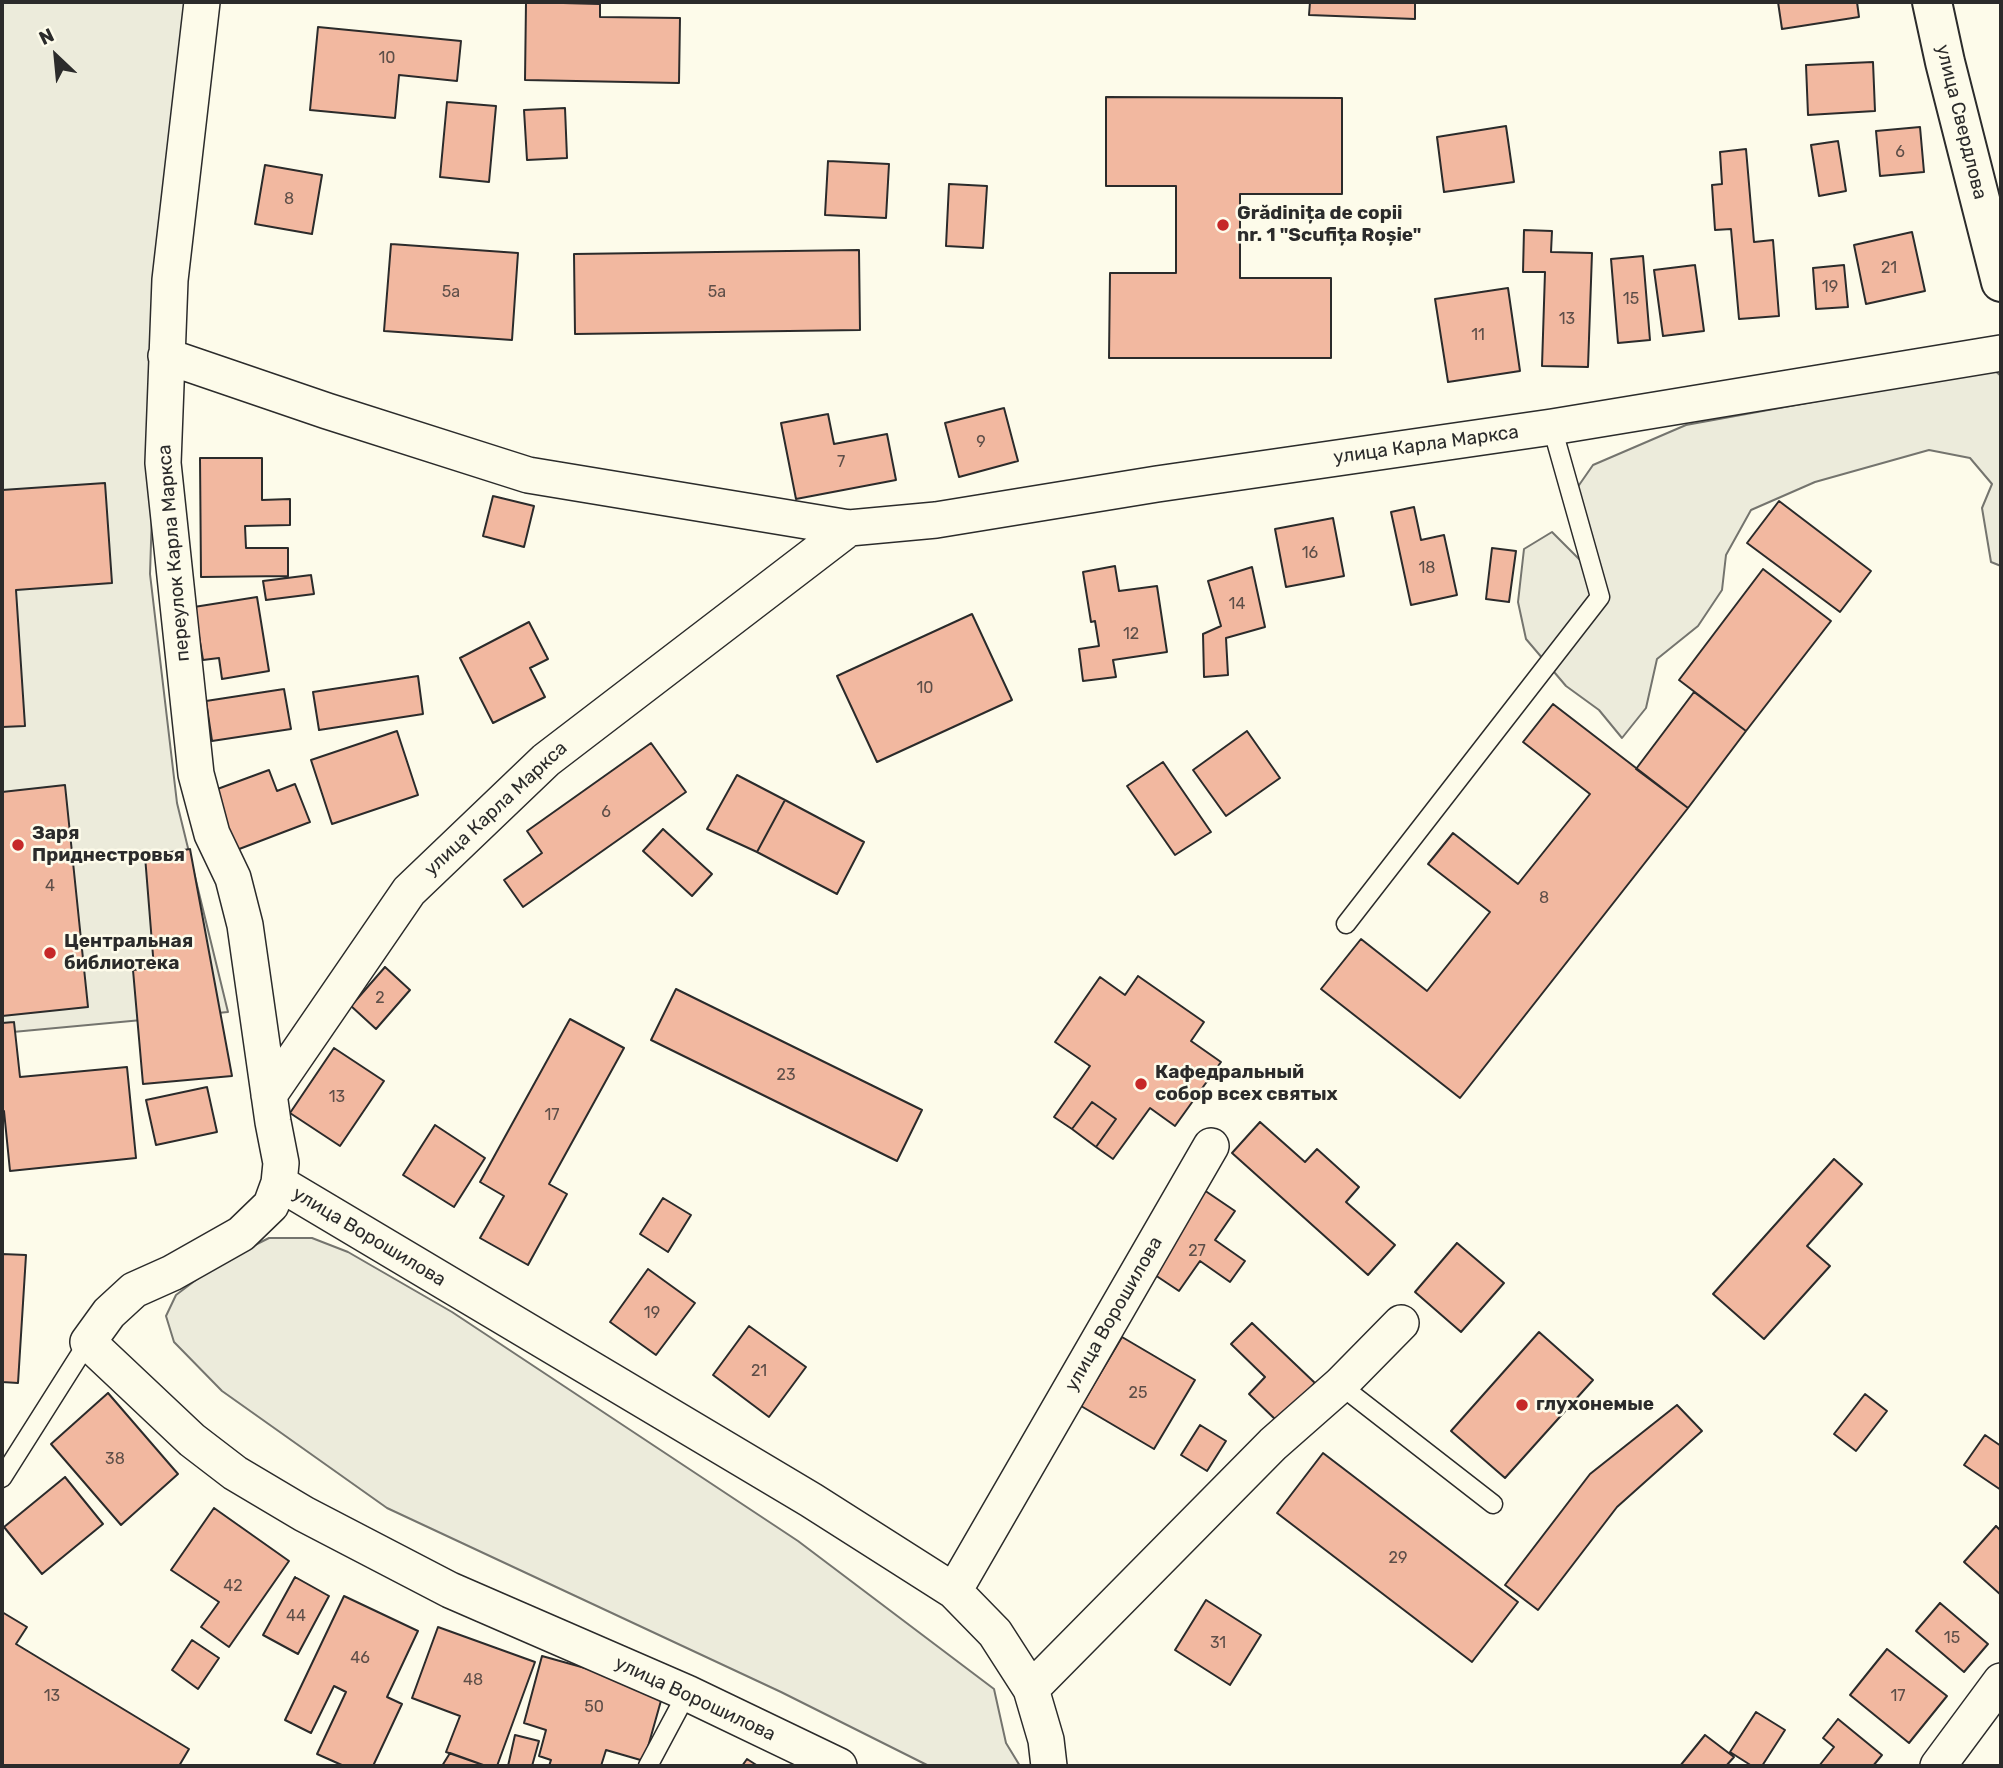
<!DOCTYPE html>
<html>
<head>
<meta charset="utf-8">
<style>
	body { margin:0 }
	#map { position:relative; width:2003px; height:1768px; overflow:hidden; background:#fdfbea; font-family:Rubik,sans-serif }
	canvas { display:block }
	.frame { position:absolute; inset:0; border:4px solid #2b2b2b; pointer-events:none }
	.north { position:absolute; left:21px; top:21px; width:70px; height:70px; -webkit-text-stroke:5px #fdfbea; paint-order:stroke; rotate:334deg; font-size:19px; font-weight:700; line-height:28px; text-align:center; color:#2b2b2b }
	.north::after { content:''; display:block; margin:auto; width:24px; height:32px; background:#2b2b2b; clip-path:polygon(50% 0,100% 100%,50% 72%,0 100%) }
</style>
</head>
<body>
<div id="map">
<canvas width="2003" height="1768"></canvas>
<div class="frame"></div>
<div class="north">N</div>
</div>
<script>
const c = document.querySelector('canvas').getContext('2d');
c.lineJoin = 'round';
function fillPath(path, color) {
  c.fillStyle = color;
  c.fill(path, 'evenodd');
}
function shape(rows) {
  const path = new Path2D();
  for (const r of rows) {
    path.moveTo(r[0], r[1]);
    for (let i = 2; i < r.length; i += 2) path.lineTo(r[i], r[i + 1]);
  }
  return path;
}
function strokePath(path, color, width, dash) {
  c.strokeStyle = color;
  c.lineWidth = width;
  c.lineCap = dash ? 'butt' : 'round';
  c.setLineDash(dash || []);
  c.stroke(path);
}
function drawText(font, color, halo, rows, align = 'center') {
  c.font = font + ' Rubik,sans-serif';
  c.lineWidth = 5;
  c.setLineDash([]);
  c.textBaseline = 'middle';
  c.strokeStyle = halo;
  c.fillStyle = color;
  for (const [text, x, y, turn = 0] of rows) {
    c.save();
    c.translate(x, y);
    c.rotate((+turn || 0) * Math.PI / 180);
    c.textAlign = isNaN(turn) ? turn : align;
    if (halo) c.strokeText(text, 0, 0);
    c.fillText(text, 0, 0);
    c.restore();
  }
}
const green = shape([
	[2,2,194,2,160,264,150,574,177,803,228,1012,2,1033,2,2],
	[1993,369,2001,376,2001,566,1991,562,1982,508,1992,484,1970,458,1929,450,1815,482,1751,510,1726,555,1722,590,1698,626,1657,659,1646,708,1622,738,1599,710,1566,686,1526,639,1518,602,1524,549,1552,532,1581,561,1577,488,1593,465,1686,425,1993,369],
	[269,1238,312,1238,348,1252,452,1312,798,1541,994,1689,1006,1743,1020,1766,929,1766,781,1692,387,1508,222,1391,174,1342,166,1316,176,1295,217,1264,269,1238]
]);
const building = shape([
	[526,2,600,4,600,17,680,18,679,83,525,80,526,2],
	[1310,2,1415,2,1415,19,1309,15,1310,2],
	[1778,2,1857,2,1859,17,1782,29,1778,2],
	[318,27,461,41,457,81,399,75,395,118,310,110,318,27],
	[1873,62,1875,111,1808,115,1806,65,1873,62],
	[1106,97,1342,98,1342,194,1240,194,1240,278,1331,278,1331,358,1109,358,1110,273,1176,273,1176,186,1106,186,1106,97],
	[447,102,496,106,489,182,440,177,447,102],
	[565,108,567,158,527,160,524,110,565,108],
	[1506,126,1514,182,1444,192,1437,137,1506,126],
	[1920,127,1924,172,1880,176,1876,131,1920,127],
	[1838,141,1846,191,1819,196,1811,145,1838,141],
	[1746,149,1754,242,1773,240,1779,316,1739,319,1731,229,1715,230,1712,185,1722,184,1720,152,1746,149],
	[828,161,889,164,886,218,825,215,828,161],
	[265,165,322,175,312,234,255,224,265,165],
	[949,184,987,186,983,248,946,246,949,184],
	[1524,230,1552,231,1551,252,1592,253,1588,367,1542,366,1545,272,1523,272,1524,230],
	[1912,232,1925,291,1866,304,1854,245,1912,232],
	[391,244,518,253,512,340,384,331,391,244],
	[859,250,860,330,575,334,574,254,859,250],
	[1643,256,1650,340,1618,343,1611,259,1643,256],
	[1695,265,1704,331,1663,336,1654,270,1695,265],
	[1844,265,1848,307,1816,309,1813,268,1844,265],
	[1508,288,1520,371,1448,382,1435,299,1508,288],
	[1004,408,1018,461,959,477,945,423,1004,408],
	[828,414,834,444,887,434,896,480,796,499,781,423,828,414],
	[200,458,262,458,262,500,290,499,290,525,245,526,246,548,288,548,288,576,201,577,200,458],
	[105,483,112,583,16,590,25,726,2,727,2,490,105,483],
	[493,496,534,506,524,547,483,536,493,496],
	[1779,501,1871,571,1840,612,1747,543,1779,501],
	[1414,507,1421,540,1444,535,1457,595,1411,605,1391,512,1414,507],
	[1333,518,1344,576,1286,587,1275,529,1333,518],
	[1492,548,1516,551,1509,602,1486,599,1492,548],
	[1115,566,1119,591,1157,586,1167,652,1113,660,1116,677,1083,681,1079,649,1099,646,1095,621,1091,622,1083,572,1115,566],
	[1252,567,1265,627,1226,638,1228,675,1204,677,1203,634,1221,626,1208,581,1252,567],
	[1763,569,1831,621,1746,731,1679,680,1763,569],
	[311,575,314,594,266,600,263,581,311,575],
	[257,597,269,671,222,679,219,658,203,660,194,607,257,597],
	[972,614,1012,700,877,762,837,676,972,614],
	[529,622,548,659,530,668,545,697,493,723,460,658,529,622],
	[418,676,423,714,319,730,313,692,418,676],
	[284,689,291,729,212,741,206,701,284,689],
	[1694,692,1746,731,1688,808,1636,769,1694,692],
	[1553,704,1688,808,1460,1098,1321,989,1361,939,1427,991,1490,912,1428,864,1453,833,1518,884,1590,794,1523,742,1553,704],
	[397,731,418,795,332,824,311,760,397,731],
	[1247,731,1280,778,1226,816,1193,770,1247,731],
	[651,743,686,792,523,907,504,880,542,853,527,831,651,743],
	[1163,762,1211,832,1175,855,1127,786,1163,762],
	[269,770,277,791,295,784,310,822,234,851,212,791,269,770],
	[737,775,785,800,757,852,707,829,737,775],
	[65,785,88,1007,2,1016,2,792,65,785],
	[785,800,864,842,837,894,757,852,785,800],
	[663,829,712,874,692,896,643,851,663,829],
	[190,849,232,1076,143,1084,133,970,154,968,145,856,190,849],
	[385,967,410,990,376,1029,351,1006,385,967],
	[1138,976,1204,1022,1191,1041,1221,1062,1175,1126,1150,1108,1113,1159,1096,1147,1116,1119,1092,1102,1072,1129,1054,1117,1090,1066,1055,1042,1100,977,1125,995,1138,976],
	[676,989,922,1110,897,1161,651,1040,676,989],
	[570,1019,624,1048,549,1184,567,1194,528,1265,480,1238,504,1196,480,1182,570,1019],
	[14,1022,20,1077,127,1067,136,1158,10,1171,4,1111,2,1111,2,1023,14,1022],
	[334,1048,384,1081,340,1146,290,1113,334,1048],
	[207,1087,217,1132,156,1145,146,1100,207,1087],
	[1092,1102,1116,1119,1096,1147,1072,1129,1092,1102],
	[1260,1122,1305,1162,1317,1149,1359,1187,1346,1202,1395,1245,1368,1275,1232,1153,1260,1122],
	[435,1125,485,1158,454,1207,403,1175,435,1125],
	[1834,1159,1862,1184,1807,1246,1830,1266,1764,1339,1713,1294,1834,1159],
	[1204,1190,1235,1211,1215,1240,1245,1261,1230,1282,1200,1261,1179,1291,1149,1271,1204,1190],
	[663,1198,691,1215,668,1252,640,1234,663,1198],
	[1457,1243,1504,1283,1461,1332,1415,1292,1457,1243],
	[2,1254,26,1255,18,1383,2,1382,2,1254],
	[648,1269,695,1303,656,1355,610,1322,648,1269],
	[1252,1323,1315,1383,1278,1422,1249,1394,1265,1377,1231,1344,1252,1323],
	[749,1326,806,1367,769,1417,713,1375,749,1326],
	[1539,1332,1593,1380,1505,1478,1451,1431,1539,1332],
	[1122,1337,1195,1380,1154,1449,1081,1406,1122,1337],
	[108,1393,178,1474,121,1525,51,1444,108,1393],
	[1865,1394,1887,1411,1856,1451,1834,1434,1865,1394],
	[1677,1405,1702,1431,1617,1507,1538,1610,1505,1585,1590,1474,1677,1405],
	[1200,1425,1226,1441,1207,1471,1181,1455,1200,1425],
	[1985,1435,2001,1446,2001,1490,1964,1465,1985,1435],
	[1323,1453,1518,1602,1472,1662,1277,1513,1323,1453],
	[65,1477,103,1524,42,1574,4,1527,65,1477],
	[214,1508,289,1561,229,1647,201,1627,219,1602,171,1570,214,1508],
	[1996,1526,2001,1531,2001,1595,1964,1562,1996,1526],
	[295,1577,329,1596,298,1654,263,1635,295,1577],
	[344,1596,418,1631,387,1697,402,1704,373,1766,344,1766,317,1754,346,1692,334,1686,311,1733,285,1720,344,1596],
	[1206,1600,1261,1635,1230,1685,1175,1650,1206,1600],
	[1940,1603,1988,1644,1964,1672,1916,1631,1940,1603],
	[2,1612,27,1627,16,1644,189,1749,179,1766,2,1766,2,1612],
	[438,1627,535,1662,497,1766,486,1766,446,1752,460,1716,412,1698,438,1627],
	[192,1640,219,1658,198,1689,172,1670,192,1640],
	[1887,1649,1947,1696,1909,1743,1850,1695,1887,1649],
	[542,1656,664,1690,644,1761,606,1750,601,1766,549,1766,551,1760,539,1756,546,1730,524,1723,542,1656],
	[1756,1712,1785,1730,1762,1766,1752,1766,1730,1752,1756,1712],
	[1838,1719,1882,1755,1873,1766,1819,1766,1834,1747,1823,1738,1838,1719],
	[515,1735,539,1741,532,1766,508,1766,515,1735],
	[1705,1735,1734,1757,1726,1766,1680,1766,1705,1735],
	[450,1753,486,1766,442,1766,450,1753],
	[747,1759,758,1766,742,1766,747,1759]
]);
const service = shape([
	[1346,924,1600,597,1552,427],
	[1340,1385,1493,1504],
	[2,1478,88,1342],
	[648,1766,687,1693]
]);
const minor = shape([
	[202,2,170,280,163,463,196,774,212,834,233,878,245,925,273,1122,281,1163,279,1183],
	[166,356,327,411,528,475,849,528,936,520,1157,484,1552,427,2001,353],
	[269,1095,409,891,546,760,849,528],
	[954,1591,1211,1146],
	[1031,1689,1273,1444,1340,1385,1401,1323],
	[839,1766,687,1693,450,1590,304,1514,235,1473,192,1440,88,1342,109,1313,134,1290,172,1273,241,1234,271,1205,279,1183,811,1500,954,1591,995,1633,1031,1689,1046,1740,1049,1766],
	[1938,1766,2001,1681]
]);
const tertiary = shape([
	[1932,2,1945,62,2001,282]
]);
const markers = [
	[1223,225,7,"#c62828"],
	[18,845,7,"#c62828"],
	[50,953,7,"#c62828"],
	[1141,1084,7,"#c62828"],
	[1522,1405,7,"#c62828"]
];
const numberNames = [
	["10",387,58],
	["6",1900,152],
	["8",289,199],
	["21",1889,268],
	["19",1830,287],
	["5а",451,292],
	["5а",717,292],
	["15",1631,299],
	["13",1567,319],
	["11",1478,335],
	["9",981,442],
	["7",841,462],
	["16",1310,553],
	["18",1427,568],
	["14",1237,604],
	["12",1131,634],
	["10",925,688],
	["6",606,812],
	["4",50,886],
	["8",1544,898],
	["2",380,998],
	["23",786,1075],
	["13",337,1097],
	["17",552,1115],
	["27",1197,1251],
	["19",652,1313],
	["21",759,1371],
	["25",1138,1393],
	["38",115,1459],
	["29",1398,1558],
	["42",233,1586],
	["44",296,1616],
	["15",1952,1638],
	["31",1218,1643],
	["46",360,1658],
	["48",473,1680],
	["13",52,1696],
	["17",1898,1696],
	["50",594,1707]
];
const streetNames = [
	["улица Свердлова",1961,122,76],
	["улица Карла Маркса",1426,445,-8],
	["переулок Карла Маркса",174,553,-95],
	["улица Карла Маркса",496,809,-43],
	["улица Ворошилова",369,1237,31],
	["улица Ворошилова",1114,1314,-60],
	["улица Ворошилова",695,1699,25]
];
const poiNames = [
	["Grădinița de copii",1237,214],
	["nr. 1 \"Scufița Roșie\"",1237,236],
	["Заря",32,834],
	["Приднестровья",32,856],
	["Центральная",64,942],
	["библиотека",64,964],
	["Кафедральный",1155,1073],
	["собор всех святых",1155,1095],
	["глухонемые",1536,1405]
];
fillPath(green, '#ecebdb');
strokePath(green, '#74746e', 2);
fillPath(building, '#f2b8a0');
strokePath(building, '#2b2b2b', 2);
strokePath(service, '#2b2b2b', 21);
strokePath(minor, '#2b2b2b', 38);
strokePath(tertiary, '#2b2b2b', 42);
strokePath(service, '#fdfbea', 18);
strokePath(minor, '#fdfbea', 35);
strokePath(tertiary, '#fdfbea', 38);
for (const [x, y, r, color] of markers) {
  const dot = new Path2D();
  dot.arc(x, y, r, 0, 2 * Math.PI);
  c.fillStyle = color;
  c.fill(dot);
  strokePath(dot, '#fdfbea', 2.5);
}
drawText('16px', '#5d4e48', null, numberNames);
drawText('19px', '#2b2b2b', '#fdfbea', streetNames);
drawText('bold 19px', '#2b2b2b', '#fdfbea', poiNames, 'left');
</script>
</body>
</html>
